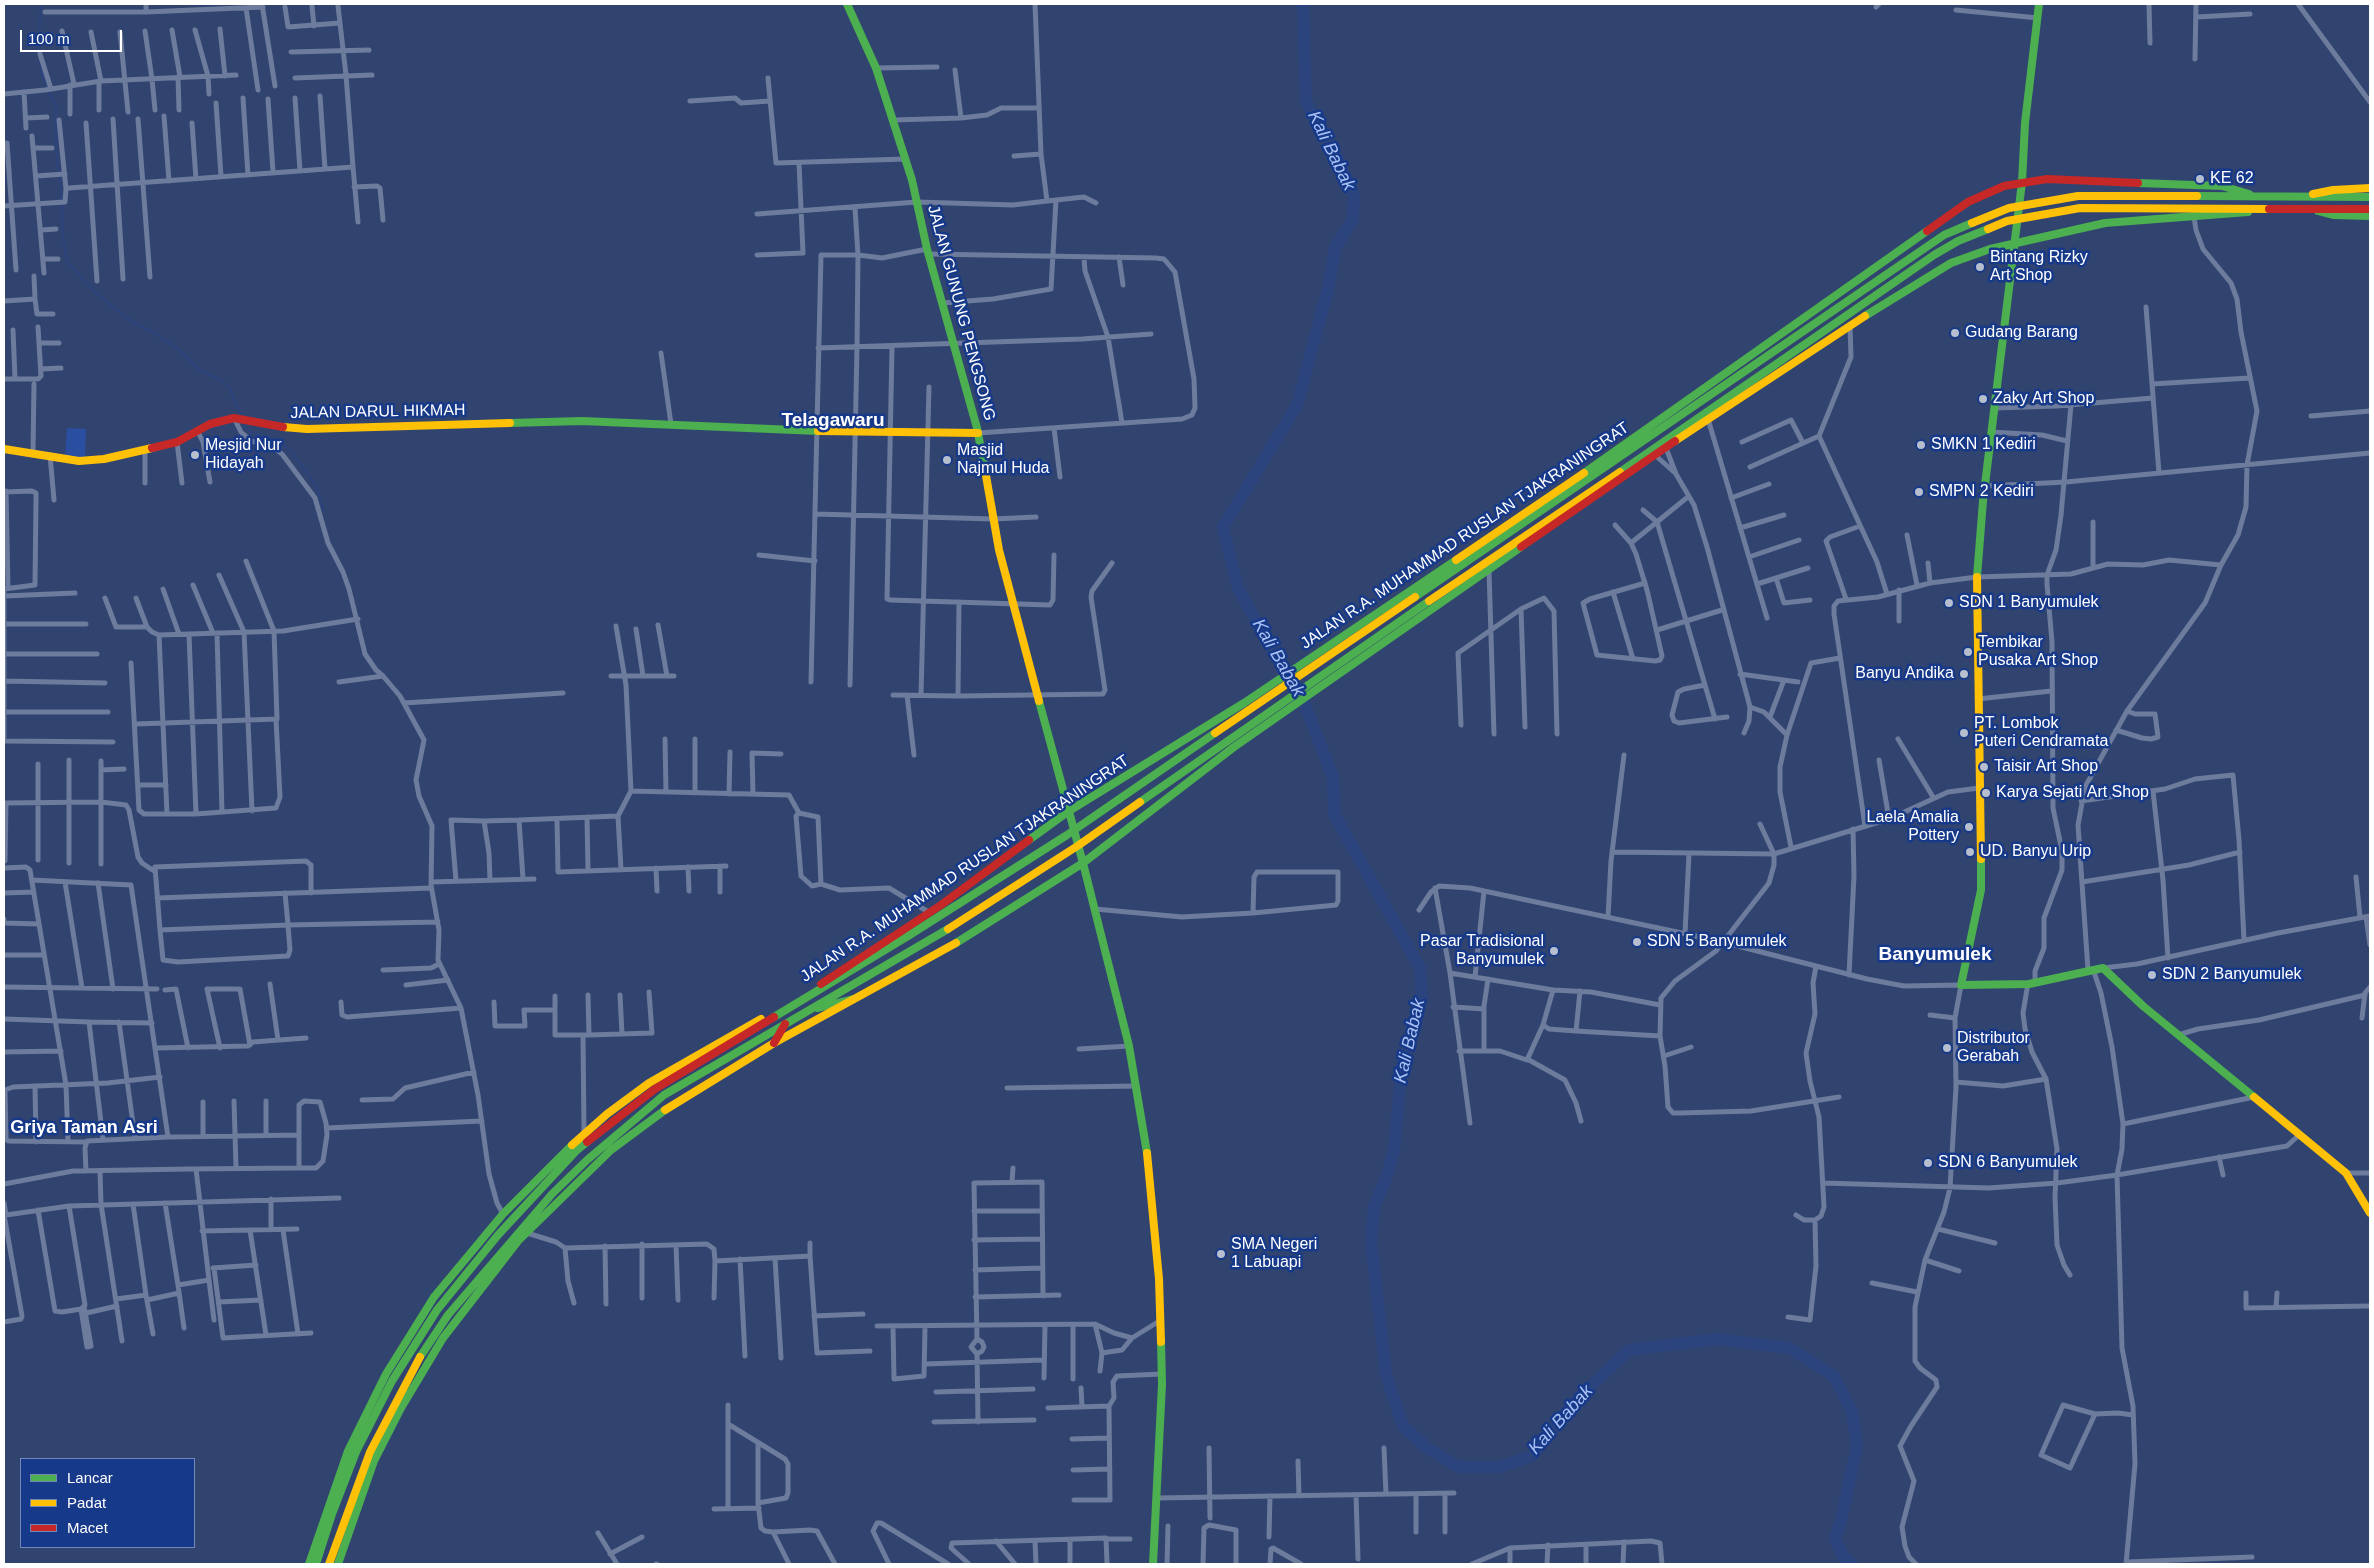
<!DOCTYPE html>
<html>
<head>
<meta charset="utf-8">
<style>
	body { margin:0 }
	#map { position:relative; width:2374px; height:1568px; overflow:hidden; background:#31446f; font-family:Helvetica,sans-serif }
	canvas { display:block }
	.frame { position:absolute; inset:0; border:5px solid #fff; pointer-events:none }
	.legend { position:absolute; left:20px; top:1458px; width:175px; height:90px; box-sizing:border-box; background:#173989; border:1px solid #7488b8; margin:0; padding:6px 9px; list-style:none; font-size:15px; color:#fff }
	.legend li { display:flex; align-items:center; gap:10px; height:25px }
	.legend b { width:25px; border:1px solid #7488b8 }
	.scale { position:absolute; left:20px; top:30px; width:102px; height:22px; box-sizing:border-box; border:2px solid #fff; border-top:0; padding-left:6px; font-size:15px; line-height:18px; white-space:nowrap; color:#fff; -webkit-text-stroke:4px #173989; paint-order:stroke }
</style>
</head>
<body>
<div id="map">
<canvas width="2374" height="1568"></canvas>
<div class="frame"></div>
<ul class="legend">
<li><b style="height:6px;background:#4caf50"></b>Lancar</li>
<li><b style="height:6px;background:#ffc107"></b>Padat</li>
<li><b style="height:6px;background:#c62828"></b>Macet</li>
</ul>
<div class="scale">100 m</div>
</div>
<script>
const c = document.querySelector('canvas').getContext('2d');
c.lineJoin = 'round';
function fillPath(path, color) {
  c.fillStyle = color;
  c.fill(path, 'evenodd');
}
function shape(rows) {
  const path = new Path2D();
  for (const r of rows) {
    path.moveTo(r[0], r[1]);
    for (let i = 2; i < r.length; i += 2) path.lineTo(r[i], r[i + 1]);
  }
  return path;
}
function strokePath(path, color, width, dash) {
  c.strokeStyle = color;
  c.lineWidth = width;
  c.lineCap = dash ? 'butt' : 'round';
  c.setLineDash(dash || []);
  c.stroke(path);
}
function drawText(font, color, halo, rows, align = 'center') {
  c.font = font + ' Helvetica,sans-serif';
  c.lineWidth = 5;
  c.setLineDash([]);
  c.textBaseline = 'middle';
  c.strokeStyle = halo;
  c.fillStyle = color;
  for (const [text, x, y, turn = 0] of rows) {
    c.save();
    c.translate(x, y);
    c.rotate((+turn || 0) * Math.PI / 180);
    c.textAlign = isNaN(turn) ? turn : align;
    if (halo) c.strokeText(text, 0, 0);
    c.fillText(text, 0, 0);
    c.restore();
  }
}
const green = shape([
	[67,428,86,429,85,459,65,458]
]);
const stream = shape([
	[38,54,41,4],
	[40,61,42,74,56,107,56,149,62,197,62,228,67,262,96,293,131,321,153,332,182,352,199,370,217,378,229,387,241,415],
	[243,422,251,433,273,438,290,450,317,487,323,510]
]);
const river = shape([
	[1303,4,1306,102,1332,146,1354,195,1353,219,1335,248,1329,285,1297,405,1223,527,1238,588,1265,638,1300,693,1333,777,1334,814,1420,968,1422,998,1416,1025,1402,1062,1394,1151,1385,1181,1374,1206,1371,1241,1386,1375,1403,1426,1426,1447,1458,1467,1499,1467,1532,1456,1573,1403,1629,1350,1718,1339,1789,1348,1834,1376,1852,1412,1857,1446,1841,1520,1835,1538,1842,1555,1852,1564]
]);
const street = shape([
	[262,4,275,86],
	[2149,4,2150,43],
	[2298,4,2370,102],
	[312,6,314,26],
	[285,7,288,27,340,23],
	[1876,7,1879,4],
	[246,8,258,90],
	[1956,10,2038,18],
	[45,12,146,12,146,4],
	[146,12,263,7],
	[2197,17,2250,14],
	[220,29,225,76],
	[172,30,180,77],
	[195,30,208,76,209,94],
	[62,31,74,84],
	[145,31,152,79,155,110],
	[91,32,101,81],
	[120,32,128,112],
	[291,52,369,50],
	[40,54,51,89],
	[2195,59,2196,4],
	[876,68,937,67],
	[955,70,961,118],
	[178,77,179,110],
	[295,78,372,75],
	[768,78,776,163,906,159],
	[99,81,99,110],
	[24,92,26,128],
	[4,94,45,90,101,81,236,75],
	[320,96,325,169],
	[243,98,248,175],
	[295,98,300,171],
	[268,99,273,172],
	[690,101,735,98,741,103,770,101],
	[216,103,221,176],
	[70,114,70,85],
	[164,116,169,181],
	[26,118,47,117],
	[113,119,123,279],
	[138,119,150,277],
	[59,120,66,189],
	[894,120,961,118,987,115,1001,108,1039,108],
	[86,123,97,281],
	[192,123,196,179],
	[32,136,44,273],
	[7,143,16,270],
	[34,148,52,148],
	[1014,156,1041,154],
	[353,167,358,222],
	[36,176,65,174],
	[354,187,377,186,380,188,383,220],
	[1047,201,1084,197,1096,203],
	[4,206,65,202,66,189,69,188,353,167,346,75,338,6],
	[757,214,917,202,1013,205,1047,201,1041,154,1035,4],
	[41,230,56,229],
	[929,254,1156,258,1164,259,1175,272,1194,379,1195,408,1192,415,1182,419,978,433],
	[757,255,803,253,799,163],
	[1119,257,1123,285],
	[1084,258,1085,271,1108,337,1122,423],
	[43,259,58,259],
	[35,299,37,314,53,314],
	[4,301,35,299,34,276],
	[942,303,993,299,1051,289,1056,200],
	[2146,307,2159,473],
	[1850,326,1851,357,1819,436,1877,562,1887,594],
	[13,330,15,379],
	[40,343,59,343],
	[892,347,887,599,890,600,1050,605,1053,600,1054,555],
	[818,348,1082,339,1151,334],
	[661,353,671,424],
	[41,369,61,368],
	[4,379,38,379,41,376,38,327],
	[2152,384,2249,378],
	[1994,408,2057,406,2153,398],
	[2311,416,2370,411],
	[234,418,241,432,251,441,271,446,282,454,315,498,328,543,343,572,349,589,365,654,376,670,383,676,339,682],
	[1708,419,1767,618],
	[1054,428,1060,477],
	[198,432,203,442,210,482],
	[1991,432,2042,435,2067,441],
	[177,442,182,483],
	[1742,442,1791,420,1803,443],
	[1666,448,1676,474,1694,505,1707,547,1750,707,1749,721,1744,733],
	[33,452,34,384],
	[50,455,54,500],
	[1656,456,1674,472],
	[1750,467,1819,436],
	[145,483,145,449],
	[1985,486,2066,482,2370,453],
	[6,491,8,588],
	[4,492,32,491,36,493,36,499,35,585,4,589],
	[1731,498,1769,484],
	[1643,510,1657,522,1715,719],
	[816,514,993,519,1036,517],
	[2093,522,2093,568],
	[1615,525,1631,543,1636,554,1643,577,1645,583,1648,594,1662,656,1660,660,1655,661,1597,655,1583,603,1590,599,1645,583],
	[1740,528,1784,515],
	[1907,535,1917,585],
	[1631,543,1689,496],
	[759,555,815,561],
	[1749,557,1799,540],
	[1928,563,1930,583],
	[1489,570,1494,734],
	[219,575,244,632,252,811],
	[1776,578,1784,603,1810,600],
	[1757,584,1808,568],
	[193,585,213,633],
	[163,589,179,634],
	[1613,592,1633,659],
	[4,596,75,593],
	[105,598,116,627,147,627,152,632,159,635,283,631,358,619],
	[136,598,147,627],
	[1846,599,1826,541,1830,537,1860,526],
	[959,602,958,696,1103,694,1105,690,1091,597,1092,591,1112,563],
	[1521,609,1525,727],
	[1899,621,1899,590],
	[5,624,86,624],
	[658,625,667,676],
	[616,626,626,685,631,791,789,795,799,813,796,816,801,876,812,886,821,884,840,890,889,888,930,913],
	[636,629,643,676],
	[1657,630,1722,610],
	[217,633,222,812],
	[189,634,196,814],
	[159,635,167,814],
	[5,654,97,654],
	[131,663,139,810,144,814,196,814,276,808,280,797,276,719],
	[1740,674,1798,682],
	[383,676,400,696,424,740,416,780,419,796,432,826,431,885,439,930,438,960,461,1008,478,1095,489,1174,497,1203,503,1214],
	[611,676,674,676],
	[4,681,105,683],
	[811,682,821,255,858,255,882,258,927,249],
	[850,685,857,347,858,255,855,208],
	[1705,685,1684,689,1678,692,1672,715,1674,721,1679,723,1727,717],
	[893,695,958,696],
	[907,695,914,755],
	[921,695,929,387],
	[1978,699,2051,691],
	[404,703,563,693],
	[1750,707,1764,712,1787,735],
	[4,712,108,712],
	[1770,717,1784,680],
	[136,724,277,719,274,631,246,561],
	[1461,725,1458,653,1521,609,1544,598,1554,611,1557,734],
	[2116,730,2142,738,2151,739,2158,737,2155,714,2135,714,2127,711],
	[665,739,666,792],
	[695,739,695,793],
	[1898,739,1933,797],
	[4,741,4,588],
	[4,741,113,742],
	[1879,760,1889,819],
	[101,761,101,864],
	[38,764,38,860],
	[101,770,124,769],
	[138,785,166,785],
	[2153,791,2163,880,2168,958],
	[729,794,730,752],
	[753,794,752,753,781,754],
	[2081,801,2165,789,2195,779,2233,775,2239,840,2244,940],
	[4,803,101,802,126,805,129,810,138,857,142,863,154,871],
	[799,813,818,817,821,884],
	[618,816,621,869],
	[587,817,588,871],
	[557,819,558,872,726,866],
	[1760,824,1774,854,1774,865,1769,883,1716,951,1675,981,1661,998,1660,1036,1665,1066,1668,1107,1673,1113,1680,1113,1751,1111,1839,1097],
	[1865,826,1834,614,1834,606,1838,601,1878,597,1930,583,1977,577,2071,574,2108,564,2143,565,2169,560,2221,565],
	[1791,847,1780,792,1780,767,1787,735,1811,663,1840,658],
	[1613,852,1774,854,1889,819,1948,792,1979,788],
	[5,861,6,803],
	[69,863,69,760],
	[720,866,720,892],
	[688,867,689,891],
	[4,868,26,867,30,870,66,1085,68,1142],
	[656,868,657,891],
	[2356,877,2360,917],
	[523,879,519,820,618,816,631,791],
	[32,880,131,885,168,1137,87,1141,85,1148,86,1171],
	[490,880,489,853,484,821,519,820],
	[456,881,451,820,484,821],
	[65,882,82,988],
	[431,882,534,879],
	[2082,882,2189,865,2240,852],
	[98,883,113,989],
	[1435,888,1450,973,1470,1123],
	[4,893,34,892],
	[285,893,288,925,290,950,288,956,178,962,163,960,160,930,288,925,438,922],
	[157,898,431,888],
	[1095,909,1182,917,1253,913,1254,877,1257,872,1338,872,1338,901,1336,905,1253,913],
	[1419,910,1431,892,1439,886,1470,888,1710,939,1867,979,1904,986,1961,985,1955,1018,1956,1087,1950,1188,1944,1212,1925,1260,1915,1307,1915,1361,1920,1368,1936,1380,1937,1387,1911,1426,1900,1446,1914,1481,1902,1527,1905,1546,1909,1557,1916,1564],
	[1608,917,1611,861,1624,755],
	[2366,917,2370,945],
	[4,919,4,923,39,924],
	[160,930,155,867,306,861,311,865,311,893],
	[1685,933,1689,854],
	[4,955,44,955],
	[2103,968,2137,964,2278,933,2370,916],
	[383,970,431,968,439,964],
	[2088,970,2078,825,2085,787,2127,711,2205,603,2221,565,2238,535,2246,507,2247,465,2257,411,2241,332,2237,299,2231,283,2203,249,2196,230,2194,217],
	[1450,973,1553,990,1591,992,1660,1005],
	[1849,975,1854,876,1853,829],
	[1475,977,1484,891],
	[2028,983,2023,1013,2025,1029,2032,1052,2046,1079,2057,1149,2055,1197,2057,1245,2064,1265,2070,1275],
	[2035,983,2035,971,2044,948,2044,918,2062,870,2062,851,2053,808,2052,642,2047,584,2047,575,2056,550,2061,515,2071,405],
	[270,984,278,1040],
	[406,985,448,980],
	[4,987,157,989],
	[165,990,176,989,188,1048],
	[1553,990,1543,1025,1549,1029,1576,1031],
	[1580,991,1576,1031,1660,1036],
	[588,995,589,1035],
	[620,995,622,1034],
	[555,996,555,1035,589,1035,652,1033,649,992],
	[341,1002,342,1015,347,1017,461,1008],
	[494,1002,495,1026,525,1026,524,1010,555,1010],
	[1453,1007,1484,1009],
	[1930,1015,1955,1018],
	[2362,1018,2365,993,2370,987],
	[4,1019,89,1022],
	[119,1022,135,1138],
	[583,1035,584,1134],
	[2178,1035,2198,1029,2259,1020,2365,995],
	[156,1048,248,1046,253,1042,306,1038],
	[220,1048,207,989,240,989,250,1045],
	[1079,1049,1129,1046],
	[1484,1050,1484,1006,1488,979],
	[1459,1051,1500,1051,1527,1060,1543,1025],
	[4,1052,61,1051],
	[1956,1054,1975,1055],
	[1664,1056,1691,1047],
	[1529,1060,1565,1080,1576,1103,1581,1121],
	[1956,1082,2003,1086,2046,1079],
	[35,1086,36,1142],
	[1007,1088,1137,1086],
	[362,1100,393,1099,405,1088,474,1072],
	[234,1101,236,1168],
	[266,1101,266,1135],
	[203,1102,203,1135],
	[2123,1124,2254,1097],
	[327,1128,482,1121],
	[168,1137,299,1135],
	[103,1139,89,1022,152,1023],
	[86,1142,8,1141,6,1139,5,1090,13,1087,108,1083,160,1077],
	[2219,1157,2223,1175],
	[100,1171,101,1204,122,1341],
	[2346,1173,2370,1173],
	[1012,1182,1013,1168],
	[1823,1183,1989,1188,2057,1183,2117,1175,2122,1149,2123,1124,2112,1047,2101,993,2093,969],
	[4,1184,73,1171,189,1169,299,1168,316,1168,323,1161,327,1135,326,1123,320,1102,304,1101,299,1105,299,1168],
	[4,1203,6,1215,69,1206,339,1198],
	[165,1203,178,1285,209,1280,196,1169],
	[38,1210,55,1311,62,1312,81,1309,85,1305,69,1206],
	[974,1211,1041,1211],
	[1796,1215,1804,1220,1815,1220],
	[1938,1229,1995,1243],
	[250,1230,266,1335],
	[271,1230,271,1199],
	[283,1230,298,1334],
	[202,1231,297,1229],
	[527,1233,556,1242,565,1248],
	[974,1240,1041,1239],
	[642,1244,642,1298],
	[676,1245,678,1300],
	[605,1246,606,1304],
	[810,1256,810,1243],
	[775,1258,781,1358],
	[740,1259,745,1356],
	[1925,1260,1959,1271],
	[213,1268,256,1265],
	[214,1268,223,1338,311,1333],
	[975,1270,1042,1268],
	[209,1280,214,1320],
	[1872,1283,1917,1292],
	[178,1285,184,1328],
	[2246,1293,2246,1308,2370,1306],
	[146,1295,153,1334],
	[975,1297,1059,1295],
	[714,1298,715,1261],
	[116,1299,146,1295,133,1204],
	[147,1300,179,1293],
	[219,1302,261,1300],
	[574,1303,568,1281,565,1248,707,1244,714,1249,715,1261,810,1256,817,1353,870,1351],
	[84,1306,91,1346],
	[2276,1307,2277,1293],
	[81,1309,87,1347,91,1346],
	[82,1314,117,1306],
	[814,1316,863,1314],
	[1788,1317,1810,1320,1816,1266,1815,1220,1821,1216,1824,1207,1819,1117,1810,1081,1806,1053,1815,1014,1813,983,1816,966],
	[4,1322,21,1319,22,1316,4,1215],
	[1095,1324,1102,1353,1100,1371],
	[877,1326,1095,1324,1114,1333,1132,1338],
	[893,1327,894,1379,924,1376,925,1328],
	[977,1339,982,1342,984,1347,982,1351,977,1354],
	[1102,1353,1122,1350,1132,1338,1161,1320],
	[925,1364,1044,1360],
	[1044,1378,1045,1325],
	[1073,1379,1073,1325],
	[1081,1388,1082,1407],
	[936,1392,1033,1389],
	[1048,1408,1109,1406,1114,1398,1113,1382,1117,1376,1162,1374],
	[2095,1414,2070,1468,2041,1455,2063,1405,2095,1414,2118,1413,2133,1415],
	[934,1422,1034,1420],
	[978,1422,977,1354,971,1347,977,1339,974,1183,1042,1182,1043,1296],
	[728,1424,728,1405],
	[1072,1439,1109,1438],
	[758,1443,758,1503,761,1528,765,1531,773,1532,810,1530,817,1531,835,1564],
	[1209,1448,1210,1518],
	[1384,1448,1386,1494],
	[1298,1461,1299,1496],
	[1073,1470,1110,1469],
	[1416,1494,1416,1532],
	[1356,1495,1358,1559],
	[1157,1498,1454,1493],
	[1074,1500,1110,1500,1109,1406],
	[714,1509,759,1508],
	[728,1509,728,1424,785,1459,788,1464,788,1493,786,1498,758,1503],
	[773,1532,789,1564],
	[1445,1532,1445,1494],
	[598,1533,617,1564],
	[1269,1537,1270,1496],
	[1107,1539,1130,1539],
	[996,1541,1015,1564],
	[1035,1541,1036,1564],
	[610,1554,642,1537],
	[2127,1562,2252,1557],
	[656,1564,657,1564],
	[889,1564,873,1531,877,1523,881,1523,948,1564],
	[969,1564,951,1548,952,1543,1106,1538,1107,1564],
	[1070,1564,1070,1540],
	[1167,1564,1168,1526],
	[1203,1564,1204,1528,1209,1525,1236,1530,1236,1564],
	[1270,1564,1271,1549,1273,1548,1301,1564],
	[1472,1564,1510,1548,1651,1541,1660,1543,1662,1564],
	[1510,1564,1510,1548],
	[1547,1564,1548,1545],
	[1586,1564,1586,1544],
	[1623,1564,1624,1542],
	[2126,1564,2135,1464,2133,1406,2122,1348,2117,1175,2287,1146,2299,1135]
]);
const fast = shape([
	[847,4,876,68,912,180,927,249,977,428,985,470],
	[2138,183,2222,186,2249,194],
	[2197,196,2370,197],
	[2318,211,2333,215,2370,216],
	[1865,316,1951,263,1990,249,2105,223,2248,212],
	[510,423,582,421,818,431],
	[1620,472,1934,255,1958,241,1988,229],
	[1584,473,1927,231],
	[1977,577,1983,501,2022,182,2025,123,2039,4],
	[1415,597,1944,235,1972,223],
	[1039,701,1083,863,1129,1046,1147,1153],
	[1140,802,1429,601],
	[1029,840,1069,811,1244,703,1456,560],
	[1981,859,1981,890,1961,985,2029,984,2103,968,2143,1006,2254,1097],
	[956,943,1083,863,1234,747,1521,547],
	[818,1008,853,999],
	[774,1017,908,936,1067,835,1215,733],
	[420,1357,448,1315,552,1194,587,1160,664,1095,948,929],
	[309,1564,348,1451,386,1374,434,1297,503,1214,572,1145],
	[316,1564,332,1514,356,1452,392,1381,437,1310,498,1235,576,1151,587,1142],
	[338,1564,374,1461,401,1408,443,1338,518,1241,611,1150,665,1110],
	[1153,1564,1162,1384,1161,1342]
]);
const slow = shape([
	[2313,194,2333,190,2370,188],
	[1972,223,2009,208,2078,196,2197,196],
	[1988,229,2007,221,2080,208,2269,209],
	[283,427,307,429,510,423],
	[818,431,978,433],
	[1675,441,1865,316],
	[4,449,79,461,104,459,152,448],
	[985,470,999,550,1039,701],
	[1456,560,1584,473],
	[1977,577,1981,859],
	[1429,601,1620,472],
	[1215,733,1415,597],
	[948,929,1079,845,1140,802],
	[2254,1097,2346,1173,2370,1213],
	[665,1110,774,1043,956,943],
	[572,1145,607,1114,649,1083,761,1019],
	[1147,1153,1159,1279,1161,1342],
	[329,1564,370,1452,420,1357]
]);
const jam = shape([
	[2269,209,2370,209],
	[1927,231,1968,202,2004,186,2047,179,2138,183],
	[152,448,177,442,210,424,234,418,283,427],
	[1521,547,1675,441],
	[821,984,941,905,1029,840],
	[774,1043,785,1024],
	[587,1142,655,1089,774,1017]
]);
const markers = [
	[2200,179,5,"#b7becd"],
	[1980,267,5,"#b7becd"],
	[1955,333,5,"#b7becd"],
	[1983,399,5,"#b7becd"],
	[1921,445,5,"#b7becd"],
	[195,455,5,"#b7becd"],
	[947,460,5,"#b7becd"],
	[1919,492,5,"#b7becd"],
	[1949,603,5,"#b7becd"],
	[1968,652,5,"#b7becd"],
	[1964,674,5,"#b7becd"],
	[1964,733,5,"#b7becd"],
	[1984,767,5,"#b7becd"],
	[1986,793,5,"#b7becd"],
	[1969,827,5,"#b7becd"],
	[1970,852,5,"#b7becd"],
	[1637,942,5,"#b7becd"],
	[1554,951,5,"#b7becd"],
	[2152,975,5,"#b7becd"],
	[1947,1048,5,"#b7becd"],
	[1928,1163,5,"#b7becd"],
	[1221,1254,5,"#b7becd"]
];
const poiNames = [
	["KE 62",2210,179],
	["Bintang Rizky",1990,258],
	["Art Shop",1990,276],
	["Gudang Barang",1965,333],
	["Zaky Art Shop",1993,399],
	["SMKN 1 Kediri",1931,445],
	["Mesjid Nur",205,446],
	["Hidayah",205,464],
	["Masjid",957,451],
	["Najmul Huda",957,469],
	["SMPN 2 Kediri",1929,492],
	["SDN 1 Banyumulek",1959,603],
	["Tembikar",1978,643],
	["Pusaka Art Shop",1978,661],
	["Banyu Andika",1954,674,"right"],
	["PT. Lombok",1974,724],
	["Puteri Cendramata",1974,742],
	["Taisir Art Shop",1994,767],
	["Karya Sejati Art Shop",1996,793],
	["Laela Amalia",1959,818,"right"],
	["Pottery",1959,836,"right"],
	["UD. Banyu Urip",1980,852],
	["Pasar Tradisional",1544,942,"right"],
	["Banyumulek",1544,960,"right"],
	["SDN 5 Banyumulek",1647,942],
	["SDN 2 Banyumulek",2162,975],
	["Distributor",1957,1039],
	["Gerabah",1957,1057],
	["SDN 6 Banyumulek",1938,1163],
	["SMA Negeri",1231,1245],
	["1 Labuapi",1231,1263]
];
const streetNames = [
	["JALAN GUNUNG PENGSONG",961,313,75],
	["JALAN DARUL HIKMAH",378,412,-1],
	["JALAN R.A. MUHAMMAD RUSLAN TJAKRANINGRAT",1465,536,-34],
	["JALAN R.A. MUHAMMAD RUSLAN TJAKRANINGRAT",965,869,-34]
];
const waterNames = [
	["Kali Babak",1331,151,64],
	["Kali Babak",1278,658,60],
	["Kali Babak",1410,1041,-77],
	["Kali Babak",1561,1420,-48]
];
const neighbourhoodNames = [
	["Griya Taman Asri",84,1128]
];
const quarterNames = [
	["Telagawaru",833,421],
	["Banyumulek",1935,955]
];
fillPath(green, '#2a4ea0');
strokePath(stream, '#2c447e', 2);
strokePath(river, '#2c447e', 12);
strokePath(street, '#6d7b9c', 5);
strokePath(fast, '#4caf50', 8);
strokePath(slow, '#ffc107', 8);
strokePath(jam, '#c62828', 8);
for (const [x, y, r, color] of markers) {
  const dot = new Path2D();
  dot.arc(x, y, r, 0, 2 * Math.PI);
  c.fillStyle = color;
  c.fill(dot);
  strokePath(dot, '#173989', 2);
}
drawText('16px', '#fff', '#173989', poiNames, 'left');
drawText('16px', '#fff', '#173989', streetNames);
drawText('italic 18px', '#aac2f6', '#173989', waterNames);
drawText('bold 18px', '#fff', '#173989', neighbourhoodNames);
drawText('bold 19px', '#fff', '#173989', quarterNames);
</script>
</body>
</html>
